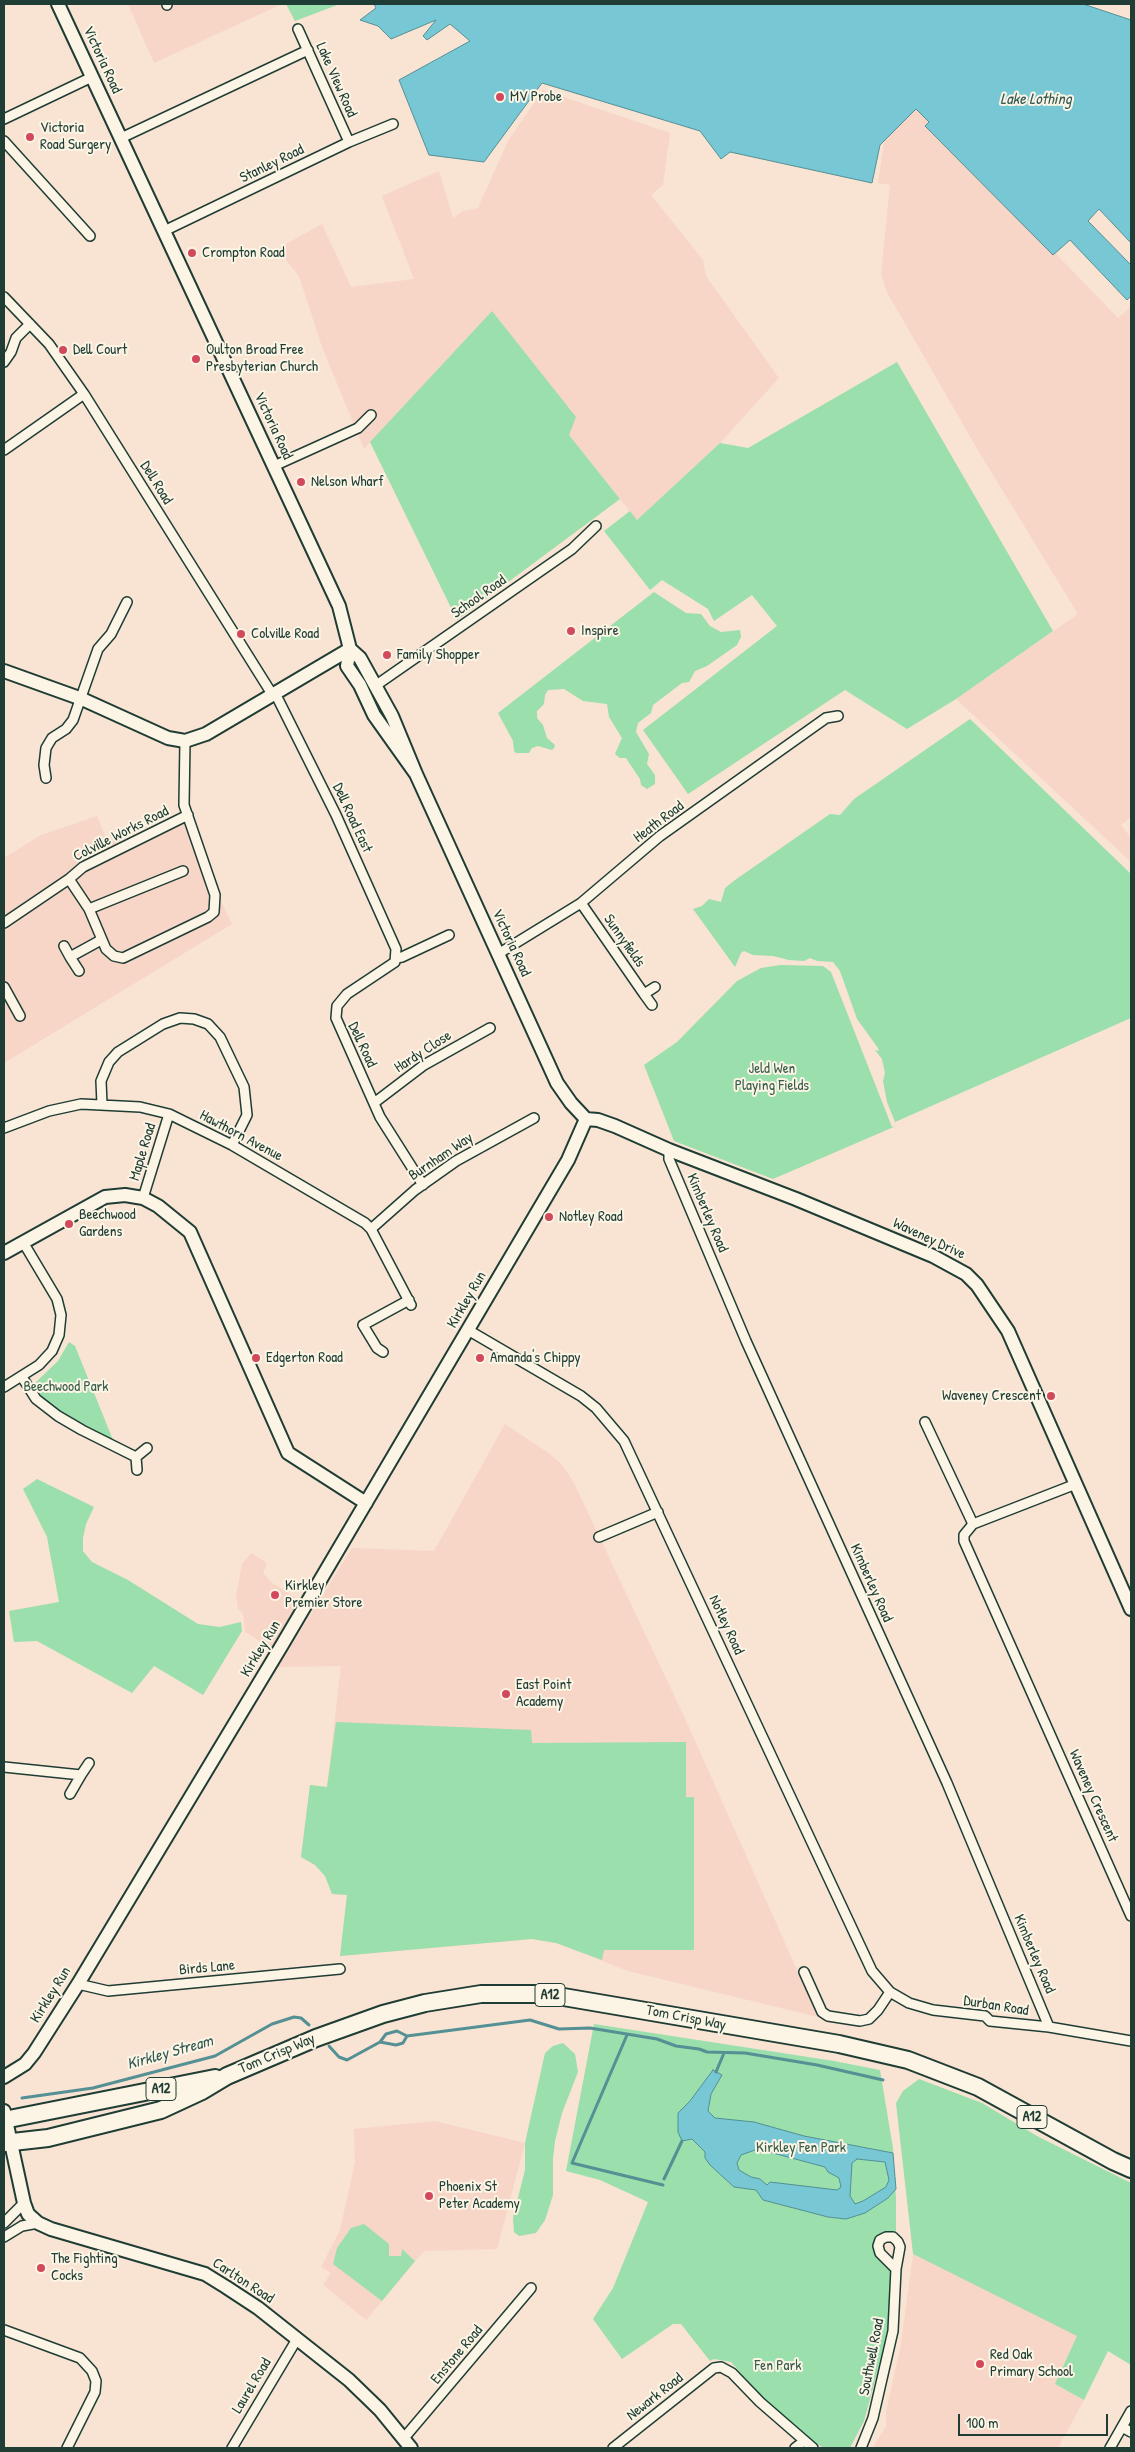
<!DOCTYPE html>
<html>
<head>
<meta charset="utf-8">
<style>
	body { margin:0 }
	#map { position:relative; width:1135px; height:2452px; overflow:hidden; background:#f9e3d3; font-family:"Patrick Hand",sans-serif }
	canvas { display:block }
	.frame { position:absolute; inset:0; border:5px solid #1f3d34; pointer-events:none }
	.scale { position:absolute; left:958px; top:2414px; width:150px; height:22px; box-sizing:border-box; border:2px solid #1f3d34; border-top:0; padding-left:6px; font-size:15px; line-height:18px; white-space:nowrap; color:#1f3d34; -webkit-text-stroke:4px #fcf5e5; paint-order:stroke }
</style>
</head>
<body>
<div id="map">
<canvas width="1135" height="2452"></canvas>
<div class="frame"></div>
<div class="scale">100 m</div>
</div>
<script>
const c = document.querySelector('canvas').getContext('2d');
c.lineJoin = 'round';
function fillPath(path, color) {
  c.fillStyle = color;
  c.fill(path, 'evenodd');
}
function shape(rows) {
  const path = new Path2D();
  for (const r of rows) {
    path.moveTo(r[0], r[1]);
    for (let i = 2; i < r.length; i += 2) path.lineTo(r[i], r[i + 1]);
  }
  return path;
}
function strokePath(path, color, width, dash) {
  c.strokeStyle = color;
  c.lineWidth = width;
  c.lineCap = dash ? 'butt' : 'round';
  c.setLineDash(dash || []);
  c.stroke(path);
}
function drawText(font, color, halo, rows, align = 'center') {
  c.font = font + ' "Patrick Hand",sans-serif';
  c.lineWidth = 4;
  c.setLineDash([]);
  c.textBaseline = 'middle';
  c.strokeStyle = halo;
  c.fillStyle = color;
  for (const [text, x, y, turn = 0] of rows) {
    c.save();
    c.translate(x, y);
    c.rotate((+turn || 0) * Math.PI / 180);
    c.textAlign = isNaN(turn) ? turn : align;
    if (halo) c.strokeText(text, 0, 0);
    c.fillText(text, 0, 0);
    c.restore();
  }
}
const built = shape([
	[128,4,282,4,154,63],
	[543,90,670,133,663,185,651,195,703,260,706,276,779,378,720,443,637,520,569,435,492,311,364,449,322,347,299,276,277,249,322,224,351,287,414,279,382,196,439,171,453,218,463,211,478,208,508,141],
	[916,109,1118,318,1131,307,1131,817,1121,825,1131,838,1131,862,956,699,1078,614,976,447,888,294,881,275,890,185,878,183,884,141],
	[97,816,106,838,121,833,127,849,183,822,232,924,4,1063,4,858,41,835],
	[505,1424,550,1454,563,1466,574,1483,688,1725,818,2017,628,1971,556,1943,532,1939,340,1956,347,1895,332,1894,325,1876,315,1865,301,1857,310,1785,327,1787,341,1666,278,1667,352,1548,434,1551],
	[251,1553,267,1563,263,1573,271,1582,301,1601,271,1648,245,1632,243,1613,238,1609,236,1596,242,1564],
	[435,2121,525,2143,497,2249,424,2251,366,2320,323,2285,331,2273,321,2267,340,2230,355,2162,354,2129],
	[913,2254,1078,2336,1055,2384,1084,2400,1058,2448,873,2448,886,2426,886,2412,901,2344]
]);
const green = shape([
	[286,4,340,4,295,21],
	[492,311,576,417,569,435,620,499,457,620,370,442],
	[897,362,1053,631,956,699,907,729,845,690,688,794,643,730,777,626,752,595,714,621,708,609,662,580,650,590,604,531,630,511,637,520,720,443,748,448],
	[654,592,686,613,701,614,710,626,721,632,740,630,741,637,737,645,707,666,695,671,689,682,682,683,653,705,651,713,638,723,636,732,649,754,647,764,655,775,655,784,647,789,641,785,640,779,626,758,620,758,615,754,622,738,609,717,607,704,583,701,564,689,548,690,545,695,544,704,537,711,537,718,543,725,547,738,555,745,554,748,552,750,538,746,532,748,529,753,516,753,514,751,513,741,498,713],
	[970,719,1131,874,1131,1018,895,1122,887,1102,883,1081,885,1073,882,1059,875,1050,879,1051,878,1048,857,1019,840,971,833,962,817,961,810,958,804,961,789,960,773,956,753,955,744,951,741,953,735,967,693,909,702,906,709,899,721,902,725,888,735,880,830,814,840,815,854,799],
	[780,965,823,966,831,972,892,1127,896,1126,773,1179,674,1141,644,1065,677,1042,737,981,761,968],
	[69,1342,75,1346,113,1440,61,1413,43,1399,34,1384,58,1361],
	[37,1479,94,1507,86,1524,83,1538,83,1551,92,1562,128,1580,198,1624,220,1627,241,1622,242,1631,203,1695,154,1666,132,1693,37,1641,14,1642,9,1611,59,1602,47,1537,23,1489],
	[336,1722,531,1730,532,1743,686,1742,686,1797,694,1797,694,1950,604,1950,602,1960,556,1943,532,1939,340,1956,347,1895,332,1894,325,1876,315,1865,301,1857,310,1785,327,1787],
	[594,2024,834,2061,880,2070,893,2148,896,2199,896,2234,886,2232,877,2237,891,2269,888,2333,864,2421,850,2448,824,2448,814,2442,770,2406,731,2362,714,2359,710,2361,681,2324,673,2324,622,2359,593,2319,613,2288,648,2202,600,2180,566,2171],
	[563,2043,575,2054,578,2072,562,2113,555,2141,553,2159,553,2195,545,2220,536,2233,519,2236,514,2232,513,2218,525,2170,525,2143,545,2053,553,2046],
	[919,2079,982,2103,1037,2136,1131,2183,1131,2365,1108,2351,1084,2400,1055,2384,1077,2336,913,2254,896,2103,903,2091],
	[364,2224,389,2244,389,2256,401,2256,402,2249,415,2261,382,2301,333,2264,337,2248,351,2228]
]);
const water = shape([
	[374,4,1083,4,1131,20,1131,243,1099,209,1088,221,1131,265,1131,296,1127,300,1070,240,1053,255,925,126,929,122,916,109,880,145,872,183,730,152,721,159,700,131,542,83,484,162,429,155,399,80,470,41,450,24,427,40,423,36,436,20,391,39,378,26,360,20,376,8,374,4],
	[713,2070,722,2075,711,2094,708,2111,715,2118,754,2122,804,2136,893,2153,896,2189,888,2198,865,2213,846,2219,828,2217,763,2200,756,2190,734,2187,710,2165,705,2158,705,2152,692,2139,682,2141,678,2132,678,2113,690,2101,713,2070],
	[758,2149,825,2167,828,2172,839,2178,841,2187,837,2190,770,2182,767,2185,760,2179,751,2177,739,2170,737,2163,741,2155,758,2149],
	[857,2159,885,2162,889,2180,886,2187,863,2201,855,2204,850,2196,852,2163,857,2159]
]);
const stream = shape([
	[627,2035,572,2163,663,2185],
	[380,2042,386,2034,397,2031,407,2036],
	[329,2046,339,2057,347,2060,380,2042,396,2045,403,2043,407,2036,530,2020,559,2029,590,2028,657,2039,676,2046,699,2049,707,2052,745,2053,817,2065,883,2080],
	[716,2072,724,2053],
	[22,2098,93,2088,215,2056,272,2024,294,2017,301,2018,309,2025],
	[664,2179,682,2141]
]);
const street = shape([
	[167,4,167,5],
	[298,29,349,142],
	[4,119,92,77],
	[121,138,308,50],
	[4,141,90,236],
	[164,231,349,142,393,124],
	[4,297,49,344,84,394,272,694],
	[4,362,11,352,16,338,30,324],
	[4,450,84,394],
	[274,466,358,428,371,415],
	[375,686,572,549,596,526],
	[275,693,336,815,396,949,395,962,347,994,337,1006,336,1018,380,1117,423,1185],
	[46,778,44,765,46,748,52,738,66,729,73,720,98,649,111,634,127,602],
	[69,879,89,909,106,949,114,956,123,958,208,917,214,912,215,895,184,805,185,741],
	[581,903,644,994,655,987],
	[89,909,183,871],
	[4,923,69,879,83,867,188,815],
	[64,946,70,957],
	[498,954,581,903,660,836,826,718,838,716],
	[396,958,402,957,449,935],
	[79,971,70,957,101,940],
	[4,987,20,1016],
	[644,994,652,1005],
	[374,1103,424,1065,490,1028],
	[102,1104,101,1081,109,1062,118,1052,163,1024,180,1018,194,1019,208,1024,220,1037,244,1087,247,1115,232,1145],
	[4,1128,49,1111,81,1104,140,1107,169,1114,232,1145,365,1223,371,1229,411,1305],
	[669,1150,669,1159,746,1341,947,1783,1049,2027],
	[143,1198,169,1114],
	[371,1229,415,1190,456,1161,534,1118],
	[468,1330,581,1396,596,1408,624,1441,872,1971,890,1992,909,2003,933,2010,985,2016,990,2021,1049,2027,1131,2041],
	[383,1352,377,1348,363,1325,409,1300],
	[22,1377,36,1399,58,1416,82,1430,136,1457,147,1448],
	[4,1387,39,1365,52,1351,59,1335,61,1315,57,1299,23,1242],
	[925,1422,973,1524],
	[136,1457,137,1470],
	[1076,1484,973,1524,964,1535,964,1541,1131,1916],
	[599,1537,658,1512],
	[4,1767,81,1775,89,1763],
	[70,1794,81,1775],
	[804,1972,822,2012,828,2016,860,2021,869,2019,878,2010,890,1992],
	[78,1984,108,1991,340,1969],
	[4,2223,24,2203],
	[4,2237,22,2226,38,2223],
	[4,2330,80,2358,92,2371,96,2381,95,2392,67,2448],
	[1122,2427,1131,2432],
	[404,2438,531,2288],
	[232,2448,297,2339],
	[613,2448,714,2368,721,2367,732,2373,760,2402,813,2448],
	[795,2448,804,2441],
	[861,2448,873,2418,893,2331,896,2269,900,2247,898,2242,893,2237,886,2237,880,2240,878,2246,880,2253,896,2269],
	[1110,2448,1131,2411]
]);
const secondary = shape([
	[58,4,339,606,350,649,347,666,360,685,374,715,416,774],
	[350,649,360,658,392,716,416,774,557,1083,571,1103,586,1119],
	[4,671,82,699,168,738,185,741,206,734,350,649],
	[586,1119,598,1120,615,1126,669,1150,796,1199,933,1256,966,1274,977,1285,1008,1331,1131,1609],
	[4,1253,105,1197,125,1195,143,1198,158,1206,190,1232,288,1453,366,1503],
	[4,2077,25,2064,34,2053,78,1984,282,1645,568,1160,586,1119],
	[4,2111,24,2203,28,2214,38,2223,51,2229,205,2274,226,2287,258,2308,349,2380,380,2410,411,2448]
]);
const highway = shape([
	[4,2120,215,2078],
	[4,2143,48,2138,161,2110,202,2091,227,2076,316,2038,383,2014,425,2003,481,1994,546,1994,839,2044,908,2060,978,2087,1113,2161,1131,2169]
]);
const markers = [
	[500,97,5,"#d1495b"],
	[30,137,5,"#d1495b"],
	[192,253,5,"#d1495b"],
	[63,350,5,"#d1495b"],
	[196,359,5,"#d1495b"],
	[301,482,5,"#d1495b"],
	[571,631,5,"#d1495b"],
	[241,634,5,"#d1495b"],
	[387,655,5,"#d1495b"],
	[549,1217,5,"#d1495b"],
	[69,1224,5,"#d1495b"],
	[256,1358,5,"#d1495b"],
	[480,1358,5,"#d1495b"],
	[1051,1396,5,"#d1495b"],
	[275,1595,5,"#d1495b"],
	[506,1694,5,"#d1495b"],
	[429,2196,5,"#d1495b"],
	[41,2268,5,"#d1495b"],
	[980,2364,5,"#d1495b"]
];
const shields = [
	[550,1995,30],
	[161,2089,30],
	[1032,2117,30]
];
const shieldNames = [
	["A12",550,1995],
	["A12",161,2089],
	["A12",1032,2117]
];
const streetNames = [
	["Victoria Road",102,60,65],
	["Lake View Road",336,80,66],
	["Stanley Road",272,164,-26],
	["Victoria Road",273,426,65],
	["Dell Road",156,483,58],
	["School Road",479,597,-35],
	["Dell Road East",352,818,65],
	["Heath Road",659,822,-37],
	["Colville Works Road",121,834,-27],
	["Sunnyfields",624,941,55],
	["Victoria Road",511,943,65],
	["Dell Road",362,1045,65],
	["Hardy Close",423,1052,-33],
	["Hawthorn Avenue",241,1136,28],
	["Maple Road",143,1152,-73],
	["Burnham Way",441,1157,-34],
	["Kimberley Road",707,1213,67],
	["Waveney Drive",929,1239,25],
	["Kirkley Run",467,1300,-60],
	["Kimberley Road",871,1583,66],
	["Notley Road",726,1625,65],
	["Kirkley Run",261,1649,-59],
	["Waveney Crescent",1093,1796,66],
	["Kimberley Road",1034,1954,67],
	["Birds Lane",207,1968,-5],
	["Kirkley Run",51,1995,-58],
	["Durban Road",996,2006,9],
	["Tom Crisp Way",686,2018,11],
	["Tom Crisp Way",277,2054,-23],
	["Carlton Road",243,2281,33],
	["Enstone Road",457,2355,-50],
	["Southwell Road",872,2357,-79],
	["Laurel Road",252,2386,-59],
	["Newark Road",655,2397,-38]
];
const poiNames = [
	["MV Probe",510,97],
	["Victoria",40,128],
	["Road Surgery",40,145],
	["Crompton Road",202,253],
	["Dell Court",73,350],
	["Oulton Broad Free",206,350],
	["Presbyterian Church",206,367],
	["Nelson Wharf",311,482],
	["Inspire",581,631],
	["Colville Road",251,634],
	["Family Shopper",397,655],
	["Beechwood",79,1215],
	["Gardens",79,1232],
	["Notley Road",559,1217],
	["Edgerton Road",266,1358],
	["Amanda's Chippy",490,1358],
	["Waveney Crescent",1041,1396,"right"],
	["Kirkley",285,1586],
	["Premier Store",285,1603],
	["East Point",516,1685],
	["Academy",516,1702],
	["Phoenix St",439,2187],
	["Peter Academy",439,2204],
	["The Fighting",51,2259],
	["Cocks",51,2276],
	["Red Oak",990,2355],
	["Primary School",990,2372]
];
const parkNames = [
	["Jeld Wen",772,1069],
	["Playing Fields",772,1086],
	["Beechwood Park",66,1387],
	["Kirkley Fen Park",801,2148],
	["Fen Park",778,2366]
];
const waterNames = [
	["Lake Lothing",1036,100],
	["Kirkley Stream",170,2053,-16]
];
fillPath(built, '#f7d6c7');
fillPath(green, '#9adfac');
fillPath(water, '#77c7d4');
strokePath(water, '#549094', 1);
strokePath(stream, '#549094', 3);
strokePath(street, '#1f3d34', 12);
strokePath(secondary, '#1f3d34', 16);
strokePath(highway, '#1f3d34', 20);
strokePath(street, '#fcf5e5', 9);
strokePath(secondary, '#fcf5e5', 12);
strokePath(highway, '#fcf5e5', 16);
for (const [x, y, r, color] of markers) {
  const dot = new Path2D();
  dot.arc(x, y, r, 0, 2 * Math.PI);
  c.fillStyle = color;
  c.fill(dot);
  strokePath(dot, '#fcf5e5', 2);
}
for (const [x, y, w] of shields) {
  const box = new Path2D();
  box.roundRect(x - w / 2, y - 11.5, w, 23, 4);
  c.fillStyle = '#fcf5e5';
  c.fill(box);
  strokePath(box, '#1f3d34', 1);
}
drawText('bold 14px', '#1f3d34', null, shieldNames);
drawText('15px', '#1f3d34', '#fcf5e5', streetNames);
drawText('15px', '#1f3d34', '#fcf5e5', poiNames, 'left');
drawText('15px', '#385d4c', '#fcf5e5', parkNames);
drawText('italic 16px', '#315954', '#fcf5e5', waterNames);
</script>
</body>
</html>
